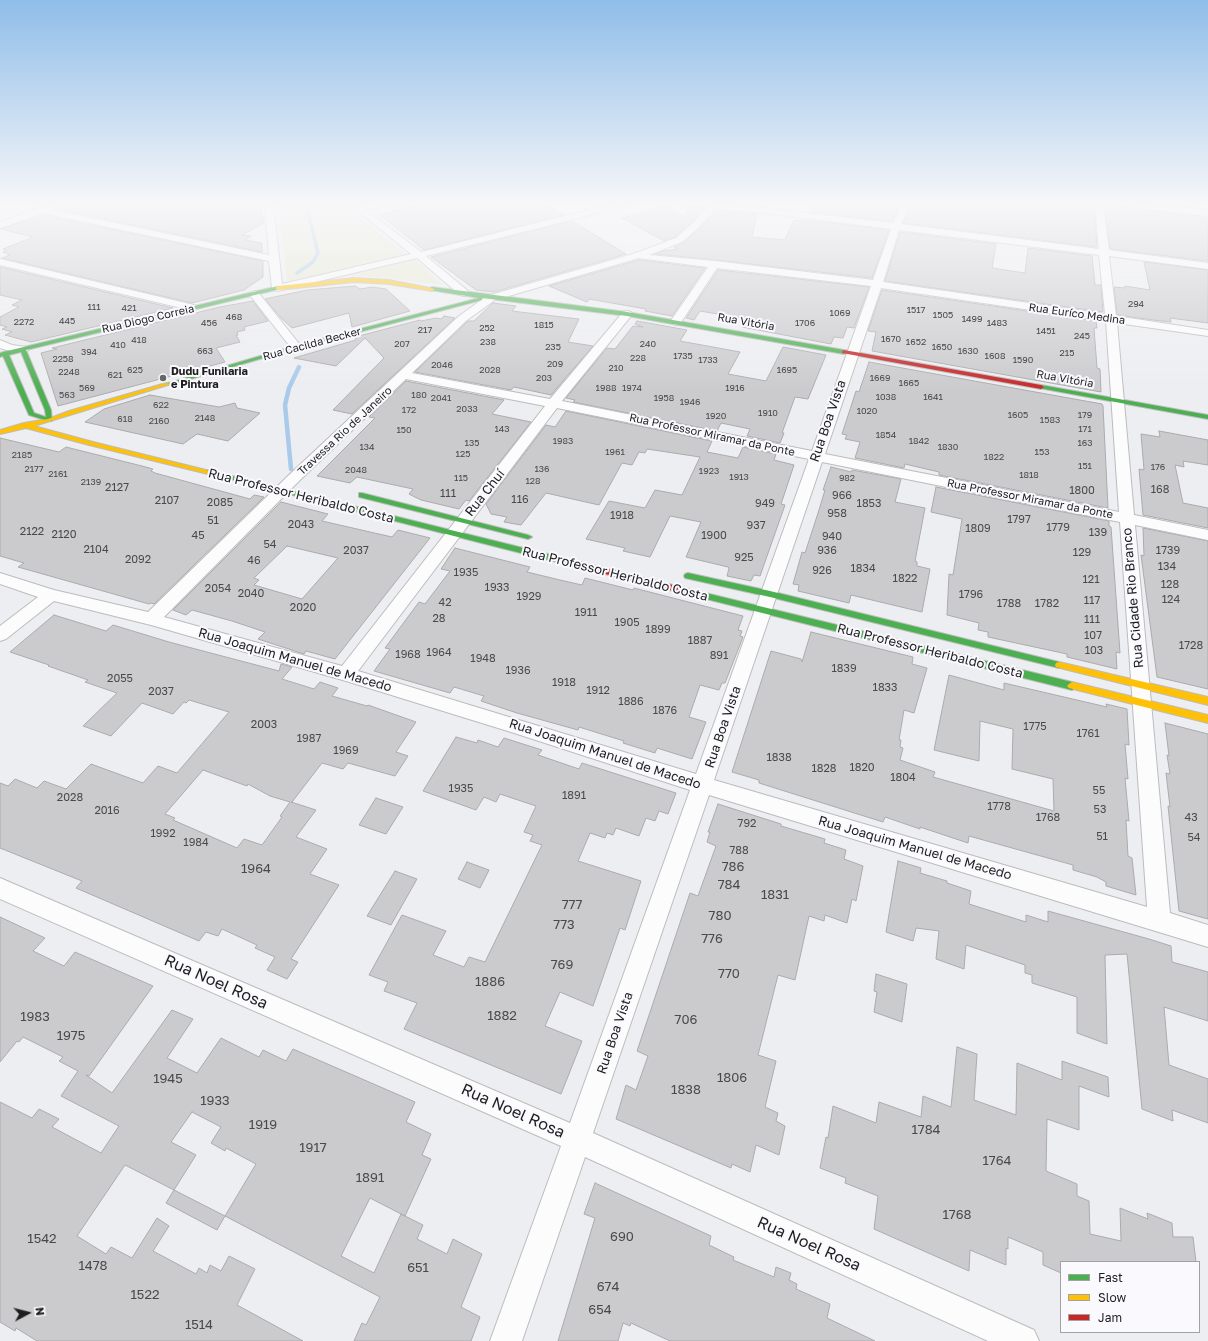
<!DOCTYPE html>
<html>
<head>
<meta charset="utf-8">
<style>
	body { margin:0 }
	#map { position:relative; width:1208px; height:1341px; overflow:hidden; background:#edeef1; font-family:"Golos Text",sans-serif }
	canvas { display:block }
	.legend { position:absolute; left:1060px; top:1261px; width:140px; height:72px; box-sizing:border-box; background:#fafafe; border:1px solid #a2a2a5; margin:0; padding:5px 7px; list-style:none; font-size:12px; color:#1e1e20 }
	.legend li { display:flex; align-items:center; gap:8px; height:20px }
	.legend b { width:20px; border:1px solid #a2a2a5 }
	.north { position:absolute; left:8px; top:1293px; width:40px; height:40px; -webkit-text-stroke:3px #fafafe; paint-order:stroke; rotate:83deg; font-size:11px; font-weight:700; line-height:16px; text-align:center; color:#1e1e20 }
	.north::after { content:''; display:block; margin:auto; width:14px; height:18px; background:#1e1e20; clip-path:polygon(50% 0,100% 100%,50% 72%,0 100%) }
</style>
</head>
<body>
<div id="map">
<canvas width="1208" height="1341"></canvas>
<ul class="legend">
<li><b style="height:5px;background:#4caf50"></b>Fast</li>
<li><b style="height:5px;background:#ffc107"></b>Slow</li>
<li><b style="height:5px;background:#c62828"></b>Jam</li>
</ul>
<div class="north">N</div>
</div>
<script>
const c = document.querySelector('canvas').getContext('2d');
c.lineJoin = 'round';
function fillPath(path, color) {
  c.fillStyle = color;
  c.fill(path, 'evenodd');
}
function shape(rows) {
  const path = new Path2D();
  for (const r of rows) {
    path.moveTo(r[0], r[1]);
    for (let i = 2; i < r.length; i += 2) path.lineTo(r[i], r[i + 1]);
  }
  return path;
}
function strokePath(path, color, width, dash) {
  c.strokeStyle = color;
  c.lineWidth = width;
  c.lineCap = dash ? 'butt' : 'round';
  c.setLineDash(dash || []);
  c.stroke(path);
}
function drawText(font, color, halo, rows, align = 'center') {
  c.font = font + ' "Golos Text",sans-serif';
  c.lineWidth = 4;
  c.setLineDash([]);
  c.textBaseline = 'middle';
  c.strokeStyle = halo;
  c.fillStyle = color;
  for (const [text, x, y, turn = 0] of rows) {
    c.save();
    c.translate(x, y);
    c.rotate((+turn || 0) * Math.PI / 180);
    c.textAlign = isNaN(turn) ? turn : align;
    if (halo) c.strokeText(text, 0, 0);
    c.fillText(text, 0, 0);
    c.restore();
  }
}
const green = shape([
	[279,204,343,204,406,254,290,281,287,280],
	[413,260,416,260,443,285,379,277,346,276]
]);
const streamFar1 = shape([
	[297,273,313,262,318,253,306,204]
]);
const stream = shape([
	[291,469,285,405,289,388,299,367]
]);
const building = shape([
	[59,204,260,204,264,223,242,235,251,236,245,240,262,243,262,252,56,209,59,206,59,204],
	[416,204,545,204,563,215,424,250,380,215,414,207,416,204],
	[813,204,900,204,892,221,809,212,813,204],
	[911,204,1094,204,1097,247,903,223,911,204],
	[1104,204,1121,204,1126,208,1208,217,1208,261,1110,249,1104,204],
	[699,205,704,208,692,222,675,237,664,241,622,218,665,206,687,218,686,206,699,205],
	[717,210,757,214,752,237,785,240,794,220,805,221,806,220,889,230,872,278,715,260,655,254,663,251,678,249,674,247,683,243,700,228,717,210],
	[43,215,263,261,263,277,244,290,192,303,2,258,10,255,3,252,7,250,3,249,33,237,1,229,43,215],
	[572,221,626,254,494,292,476,290,431,257,572,221],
	[900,232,996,244,992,268,1025,273,1028,248,1092,256,1095,285,1101,285,1103,312,885,281,900,232],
	[639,260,705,268,672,316,645,311,646,309,589,299,587,302,549,286,639,260],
	[1144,262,1208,270,1208,323,1170,318,1171,322,1153,320,1117,315,1114,287,1125,288,1125,286,1150,290,1144,262],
	[0,267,173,308,31,342,5,335,12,332,2,329,7,327,0,325,0,317,19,307,12,305,22,300,0,295,0,267],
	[718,270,869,287,854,328,847,327,843,338,834,337,831,344,742,327,747,319,700,311,694,320,686,318,718,270],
	[355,286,360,289,372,287,386,289,410,311,352,327,349,313,292,328,281,318,265,299,307,290,355,286],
	[882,290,1096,321,1097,328,1094,328,1097,368,1100,369,1101,392,872,351,876,332,868,331,882,290],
	[253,301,268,321,244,327,245,330,237,332,238,335,236,335,240,342,216,348,225,362,58,406,41,353,57,349,52,348,220,307,253,301],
	[493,303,516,306,512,311,579,319,568,342,593,346,551,395,514,387,511,390,415,372,468,321,474,321,493,303],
	[444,316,455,318,352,414,333,410,384,358,365,338,336,366,294,358,356,340,355,337,420,320,421,321,436,318,441,319,444,316],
	[637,321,687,330,680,341,740,352,728,374,766,381,783,347,826,355,808,399,795,397,782,433,784,433,780,443,747,436,750,429,721,423,717,431,573,402,575,400,566,398,607,348,615,349,633,326,643,327,635,324,637,321],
	[869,362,1102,404,1103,406,1108,508,939,475,939,472,905,464,904,468,855,458,860,442,845,439,847,435,842,434,856,391,859,392,869,362],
	[406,381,504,400,492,414,531,422,469,501,466,500,459,509,421,500,409,494,413,489,357,477,350,483,317,476,375,418,369,417,406,381],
	[150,395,219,407,235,403,237,408,260,413,228,441,197,434,183,444,85,422,104,409,150,395],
	[566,411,712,441,707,452,738,458,743,447,776,454,774,460,794,465,781,504,785,505,760,576,754,575,751,581,727,576,729,568,728,567,686,557,701,522,670,516,650,557,623,551,625,548,586,539,609,501,645,508,655,490,682,495,700,457,647,449,645,453,639,452,632,465,622,463,599,505,546,493,521,525,504,522,507,517,491,514,486,504,546,425,555,427,566,411],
	[1159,431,1208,440,1208,465,1183,461,1184,467,1175,465,1183,503,1208,508,1208,528,1143,515,1139,469,1144,470,1141,434,1160,437,1159,431],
	[0,438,59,452,66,447,142,466,153,469,151,471,155,473,250,499,254,495,264,497,154,604,151,603,149,604,18,567,24,563,0,556,0,438],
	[831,467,851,472,852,470,901,479,895,502,925,508,915,561,917,562,917,566,930,569,922,612,851,595,849,603,798,591,799,585,793,584,802,552,805,553,819,510,825,490,823,490,831,467],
	[936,487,1109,521,1109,526,1111,527,1120,653,1116,652,1117,669,1067,657,1067,654,988,637,988,632,978,630,979,623,947,615,949,574,953,575,962,519,931,512,936,487],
	[281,502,328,514,322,521,392,537,398,530,430,538,335,659,306,651,304,654,258,639,265,632,232,621,192,610,186,615,173,610,281,502],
	[287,546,338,558,302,599,254,585,259,580,254,578,287,546],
	[1143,528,1208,541,1208,689,1157,677,1141,555,1144,556,1143,528],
	[455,548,530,567,527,572,560,580,582,585,585,578,633,590,634,588,743,616,738,630,742,631,740,636,743,637,725,683,722,683,719,690,700,685,689,717,706,722,692,759,657,748,655,753,623,743,624,741,579,727,578,730,517,713,481,701,484,696,454,687,450,693,374,671,390,649,385,648,419,602,425,604,450,571,441,569,455,548],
	[54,615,106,631,113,625,169,642,279,671,281,664,292,667,282,679,314,689,320,682,338,688,332,696,367,706,368,705,416,722,396,752,408,756,395,776,348,763,343,769,322,763,292,802,291,802,316,810,296,837,327,849,310,874,339,885,291,959,298,962,287,979,267,970,275,957,255,948,257,945,222,929,218,936,206,932,199,941,76,888,82,881,0,848,0,783,8,786,15,779,37,788,44,781,66,789,91,764,143,783,158,766,177,773,229,712,189,700,186,703,184,702,173,714,142,703,111,736,83,726,117,693,85,682,88,680,48,666,49,665,10,652,54,615],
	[203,770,247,786,248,784,270,796,290,802,280,816,282,817,262,845,244,839,237,848,173,820,175,818,165,814,203,770],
	[811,632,913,657,912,664,927,668,914,713,904,710,899,740,901,740,900,747,903,748,900,760,935,772,933,777,1054,811,1053,779,1012,769,1013,729,980,721,979,761,934,750,949,675,1004,690,1004,683,1107,707,1106,704,1127,709,1129,745,1125,744,1128,779,1125,778,1129,821,1126,820,1128,856,1132,858,1136,895,1106,886,1106,882,1097,877,1073,870,1073,865,969,836,968,843,920,827,920,829,885,817,883,822,759,783,759,780,732,772,771,651,801,659,802,662,811,632],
	[1165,723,1208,734,1208,919,1179,911,1168,806,1170,807,1166,773,1170,774,1167,755,1169,756,1165,723],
	[456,737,477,743,478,740,498,747,504,738,542,750,538,755,579,769,582,763,676,793,668,814,659,811,655,821,646,818,639,836,616,828,613,835,607,833,605,838,590,833,578,861,641,881,625,930,620,928,593,1006,560,992,545,1026,582,1041,561,1094,404,1029,417,1003,384,991,388,982,369,975,402,915,446,931,433,955,464,967,469,957,485,962,542,845,530,841,533,835,524,832,536,806,500,794,496,802,484,797,476,810,423,791,456,737],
	[376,798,403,807,386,834,359,825,376,798],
	[718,804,781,824,781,826,825,839,824,843,846,850,844,859,863,866,856,901,852,899,847,923,825,915,824,921,809,916,795,980,778,975,758,1055,776,1061,765,1107,778,1113,776,1121,785,1126,779,1155,756,1145,750,1172,732,1164,731,1168,616,1119,626,1085,636,1090,648,1056,637,1051,690,893,698,896,716,846,707,842,710,832,708,832,718,804],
	[898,861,921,868,920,873,947,881,947,883,971,891,969,904,1026,922,1026,915,1048,922,1048,911,1149,939,1171,946,1172,962,1208,972,1208,1021,1164,1007,1169,1065,1208,1079,1208,1123,1172,1110,1173,1121,1142,1109,1127,954,1105,955,1107,1044,1077,1033,1077,997,1032,983,1032,975,1025,973,1025,965,966,945,964,969,936,959,939,931,916,928,913,941,886,932,898,861],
	[467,862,489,870,480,888,458,879,467,862],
	[395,871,417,879,391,925,367,916,395,871],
	[0,917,45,938,33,951,64,966,75,952,153,986,89,1076,86,1075,112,1093,172,1010,193,1019,167,1058,197,1073,221,1038,259,1057,263,1050,286,1061,293,1049,415,1102,406,1122,431,1134,422,1155,431,1159,405,1216,370,1198,341,1256,374,1273,401,1214,423,1225,417,1239,447,1254,453,1239,482,1254,461,1307,480,1317,471,1341,354,1341,362,1323,366,1325,380,1297,225,1216,217,1230,166,1203,174,1190,125,1165,77,1236,106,1254,111,1247,132,1258,157,1218,169,1226,153,1251,196,1274,199,1268,207,1273,210,1265,221,1271,229,1256,255,1269,237,1305,303,1341,37,1341,16,1328,15,1331,0,1322,0,1102,32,1118,39,1109,59,1119,52,1127,101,1153,119,1126,61,1096,78,1071,59,1061,63,1057,23,1037,19,1042,17,1041,0,1062,0,917],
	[192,1112,221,1127,211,1143,225,1151,226,1148,256,1164,225,1216,174,1190,196,1155,171,1142,192,1112],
	[876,974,907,984,902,1022,874,1012,877,992,874,991,876,974],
	[957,1047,977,1054,974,1100,1016,1115,1017,1063,1062,1080,1062,1061,1108,1077,1109,1097,1079,1086,1079,1130,1047,1119,1046,1171,1077,1184,1077,1196,1089,1201,1090,1234,1121,1241,1120,1208,1148,1219,1147,1213,1172,1223,1173,1237,1193,1237,1196,1262,1061,1262,1061,1273,1043,1265,1043,1252,1008,1237,1008,1249,1006,1248,1006,1265,970,1250,969,1271,874,1229,878,1196,845,1183,846,1178,820,1168,826,1137,828,1138,833,1106,876,1123,879,1102,921,1117,923,1096,951,1107,957,1047],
	[595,1183,711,1236,709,1245,734,1257,733,1260,774,1277,776,1267,791,1273,789,1280,797,1284,796,1289,830,1304,827,1318,875,1341,670,1341,631,1323,630,1326,623,1323,618,1341,558,1341,595,1218,584,1214,595,1183]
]);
const street = shape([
	[51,204,57,204,58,206,52,210,269,255,265,204,273,204,282,284,411,254,349,204,358,204,368,211,400,204,415,204,414,206,373,215,421,252,613,204,627,204,626,206,426,256,468,291,469,293,468,295,464,296,460,295,417,258,277,291,272,288,269,261,43,213,0,228,0,222,51,204],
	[700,204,728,204,893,223,902,204,910,204,901,224,1099,249,1095,204,1103,204,1109,250,1208,263,1208,269,1109,256,1116,316,1208,330,1208,336,1117,323,1134,515,1208,530,1208,540,1135,525,1170,913,1208,925,1208,947,709,795,593,1133,1034,1330,1039,1341,988,1341,585,1157,522,1341,490,1341,561,1146,0,899,0,878,570,1123,690,790,511,732,346,681,151,625,54,601,6,639,0,641,0,626,38,597,0,584,0,573,54,590,148,612,289,475,459,316,487,296,633,254,676,238,693,223,707,207,701,206,700,204],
	[716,208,790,216,891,229,873,280,715,261,649,255,682,242,699,227,716,208],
	[899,230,1099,255,1105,314,883,282,899,230],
	[639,258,708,267,670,322,676,325,680,324,717,268,871,286,812,451,562,401,631,316,632,314,631,312,627,311,623,312,550,399,412,373,467,320,495,300,639,258],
	[881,288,1106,321,1119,512,825,454,881,288],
	[406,379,545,406,342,666,164,617,299,481,406,379],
	[557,408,809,459,696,774,358,671,557,408],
	[822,462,1120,522,1147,907,714,780,822,462],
	[1122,204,1149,204,1208,210,1208,216,1126,207,1122,204],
	[0,259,194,305,199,308,194,311,0,265,0,259],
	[254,291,258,292,300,345,302,347,300,349,292,349,249,294,254,291],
	[0,340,12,345,27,347,29,349,27,351,23,352,6,350,0,348,0,340]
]);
const fast = shape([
	[278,286,281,288,280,289,26,350,51,410,52,421,48,421,29,415,3,356,0,357,0,353,3,352,278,286],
	[21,352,45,410,46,417,34,413,9,355,21,352],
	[432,287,627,312,844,350,847,352,844,354,627,316,482,298,482,300,298,348,170,385,165,384,294,346,479,298,430,290,430,288,432,287],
	[1041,385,1208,415,1208,419,1039,388,1038,387,1041,385],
	[208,470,572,560,576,563,572,566,206,473,204,472,208,470],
	[359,493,362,493,528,535,532,537,528,539,359,497,359,493],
	[688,573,770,591,1059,662,1063,665,1059,668,770,597,685,578,684,576,685,574,688,573],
	[689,589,1072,682,1075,684,1077,686,1075,688,1072,690,686,594,685,592,689,589]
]);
const slow = shape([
	[354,278,389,280,435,289,432,291,389,284,354,282,278,290,275,288,278,286,354,278],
	[166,383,171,384,34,426,93,442,210,471,210,473,208,474,89,445,26,428,0,434,0,430,24,423,48,419,69,411,166,383],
	[1059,662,1208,697,1208,705,1056,667,1055,665,1056,663,1059,662],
	[1072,682,1208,715,1208,723,1069,688,1067,686,1069,684,1072,682]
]);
const jam = shape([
	[844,350,1041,385,1044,387,1041,389,842,353,842,351,844,350],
	[572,560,689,589,693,592,689,595,569,565,568,563,569,561,572,560]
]);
const markers = [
	[163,378,4,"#666769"]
];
const farNumbernames = [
	["294",1136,304],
	["111",94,307],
	["421",129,308],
	["1517",916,310],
	["1069",840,313],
	["1505",943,315],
	["468",234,317],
	["1499",972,319],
	["445",67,321],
	["2272",24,322],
	["456",209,323],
	["1706",805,323],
	["1483",997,323],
	["1815",544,325],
	["252",487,328],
	["217",425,330],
	["1451",1046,331],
	["245",1082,336],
	["1670",891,339],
	["418",139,340],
	["238",488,342],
	["1652",916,342],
	["207",402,344],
	["240",648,344],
	["410",118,345],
	["235",553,347],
	["1650",942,347],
	["663",205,351],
	["1630",968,351],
	["394",89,352],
	["215",1067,353],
	["1735",683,356],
	["1608",995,356],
	["228",638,358],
	["2258",63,359],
	["1733",708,360],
	["1590",1023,360],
	["209",555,364],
	["2046",442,365],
	["210",616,368],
	["625",135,370],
	["2028",490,370],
	["1695",787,370],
	["2248",69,372],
	["621",115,375],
	["203",544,378],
	["1669",880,378],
	["1665",909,383],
	["569",87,388],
	["1988",606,388],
	["1974",632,388],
	["1916",735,388],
	["563",67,395],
	["180",419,395],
	["1038",886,397],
	["1641",933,397],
	["2041",441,398],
	["1958",664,398],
	["1946",690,402],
	["622",161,405],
	["2033",467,409],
	["172",409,410],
	["1020",867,411],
	["1910",768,413],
	["1605",1018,415],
	["179",1085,415],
	["1920",716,416],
	["2148",205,418],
	["618",125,419],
	["1583",1050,420],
	["2160",159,421],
	["143",502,429],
	["171",1085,429],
	["150",404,430],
	["1854",886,435],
	["1983",563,441],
	["1842",919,441],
	["135",472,443],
	["163",1085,443],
	["134",367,447],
	["1830",948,447],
	["1961",615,452],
	["153",1042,452],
	["125",463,454],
	["2185",22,455],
	["1822",994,457],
	["151",1085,466],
	["176",1158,467],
	["2177",34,469],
	["136",542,469],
	["2048",356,470],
	["1923",709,471],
	["2161",58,474],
	["1818",1029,475],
	["1913",739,477],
	["115",461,478],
	["982",847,478],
	["128",533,481],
	["2139",91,482]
];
const farStreetnames = [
	["Rua Euríco Medina",1077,314,8],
	["Rua Diogo Correia",148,319,-13],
	["Rua Vitória",746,322,10],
	["Rua Cacilda Becker",312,344,-15],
	["Rua Vitória",1065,379,10],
	["Travessa Rio de Janeiro",345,431,-43],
	["Rua Professor Miramar da Ponte",712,435,12],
	["Rua Professor Miramar da Ponte",1030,499,11]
];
const farPoinames = [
	["Dudu Funilaria",171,372],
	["e Pintura",171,385]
];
const numberNames = [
	["2127",117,488],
	["168",1160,490],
	["1800",1082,491],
	["111",448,494],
	["966",842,496],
	["116",520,500],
	["2107",167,501],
	["2085",220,503],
	["949",765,504],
	["1853",869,504],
	["958",837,514],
	["1918",622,516],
	["1797",1019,520],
	["51",213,521],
	["2043",301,525],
	["937",756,526],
	["1779",1058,528],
	["1809",978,529],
	["2122",32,532],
	["139",1098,533],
	["2120",64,535],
	["45",198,536],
	["1900",714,536],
	["940",832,537],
	["54",270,545],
	["2104",96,550],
	["2037",356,551],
	["936",827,551],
	["1739",1168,551],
	["129",1082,553],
	["925",744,558],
	["2092",138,560],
	["46",254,561],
	["134",1167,567],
	["1834",863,569],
	["926",822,571],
	["1935",466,573],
	["1822",905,579],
	["121",1091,580],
	["128",1170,585],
	["1933",497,588],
	["2054",218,589],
	["2040",251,594],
	["1796",971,595],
	["1929",529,597],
	["124",1171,600],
	["117",1092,601],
	["42",445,603],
	["1788",1009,604],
	["1782",1047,604],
	["2020",303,608],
	["1911",586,613],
	["28",439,619],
	["111",1092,620],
	["1905",627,623],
	["1899",658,630],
	["107",1093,636],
	["1887",700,641],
	["1728",1191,646],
	["103",1094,651],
	["1964",439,653],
	["1968",408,655],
	["891",719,656],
	["1948",483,659],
	["1839",844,669],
	["1936",518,671],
	["2055",120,679],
	["1918",564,683],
	["1833",885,688],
	["1912",598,691],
	["2037",161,692],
	["1886",631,702],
	["1876",665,711],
	["2003",264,725],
	["1775",1035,727],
	["1761",1088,734],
	["1987",309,739],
	["1969",346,751],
	["1838",779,758],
	["1820",862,768],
	["1828",824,769],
	["1804",903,778],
	["1935",461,789],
	["55",1099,791],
	["1891",574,796],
	["2028",70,798],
	["1778",999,807],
	["53",1100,810],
	["2016",107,811],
	["1768",1048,818],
	["43",1191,818],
	["792",747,824],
	["1992",163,834],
	["51",1102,837],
	["54",1194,838],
	["1984",196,843],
	["788",739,851]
];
const streetNames = [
	["Rua Boa Vista",828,421,-71],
	["Rua Chuí",485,493,-52],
	["Rua Professor Heribaldo Costa",301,496,14],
	["Rua Professor Heribaldo Costa",615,574,14],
	["Rua Cidade Rio Branco",1133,598,-95],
	["Rua Professor Heribaldo Costa",930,651,14],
	["Rua Joaquim Manuel de Macedo",295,660,16],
	["Rua Boa Vista",723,727,-71],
	["Rua Joaquim Manuel de Macedo",605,754,18],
	["Rua Joaquim Manuel de Macedo",915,848,16],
	["Rua Boa Vista",615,1033,-71]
];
const nearNumbernames = [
	["786",733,867],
	["1964",256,869],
	["784",729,885],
	["1831",775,895],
	["777",572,905],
	["780",720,916],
	["773",564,925],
	["776",712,939],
	["769",562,965],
	["770",729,974],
	["1886",490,982],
	["1882",502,1016],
	["1983",35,1017],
	["706",686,1020],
	["1975",71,1036],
	["1806",732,1078],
	["1945",168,1079],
	["1838",686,1090],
	["1933",215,1101],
	["1919",263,1125],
	["1784",926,1130],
	["1917",313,1148],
	["1764",997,1161],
	["1891",370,1178],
	["1768",957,1215],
	["690",622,1237],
	["1542",42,1239],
	["1478",93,1266],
	["651",418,1268],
	["674",608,1287],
	["1522",145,1295],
	["654",600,1310],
	["1514",199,1325]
];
const nearStreetnames = [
	["Rua Noel Rosa",216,982,24],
	["Rua Noel Rosa",513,1111,24],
	["Rua Noel Rosa",809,1244,24]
];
fillPath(green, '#e7e8d0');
strokePath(streamFar1, '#aacaea', 3.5);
strokePath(stream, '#aacaea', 4.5);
fillPath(building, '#cbcacd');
strokePath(building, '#ababad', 1);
strokePath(street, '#bcbcbe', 2);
strokePath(fast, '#bcbcbe', 2);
strokePath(slow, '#bcbcbe', 2);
strokePath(jam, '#bcbcbe', 2);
fillPath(street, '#fcfcfd');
fillPath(fast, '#4caf50');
fillPath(slow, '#ffc107');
fillPath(jam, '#c62828');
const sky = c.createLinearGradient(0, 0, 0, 392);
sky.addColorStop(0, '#8fbde9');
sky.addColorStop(0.52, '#f7f7f9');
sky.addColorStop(1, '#f7f7f900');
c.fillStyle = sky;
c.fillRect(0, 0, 1208, 392);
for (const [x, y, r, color] of markers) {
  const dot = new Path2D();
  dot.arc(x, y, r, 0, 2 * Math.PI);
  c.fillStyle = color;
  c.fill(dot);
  strokePath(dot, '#fafafe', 1.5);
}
drawText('9px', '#49494b', null, farNumbernames);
drawText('11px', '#1e1e20', '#fafafe', farStreetnames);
drawText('bold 11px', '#1e1e20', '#fafafe', farPoinames, 'left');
drawText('11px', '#49494b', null, numberNames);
drawText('13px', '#1e1e20', '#fafafe', streetNames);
drawText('13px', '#49494b', null, nearNumbernames);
drawText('16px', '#1e1e20', '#fafafe', nearStreetnames);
</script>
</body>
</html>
